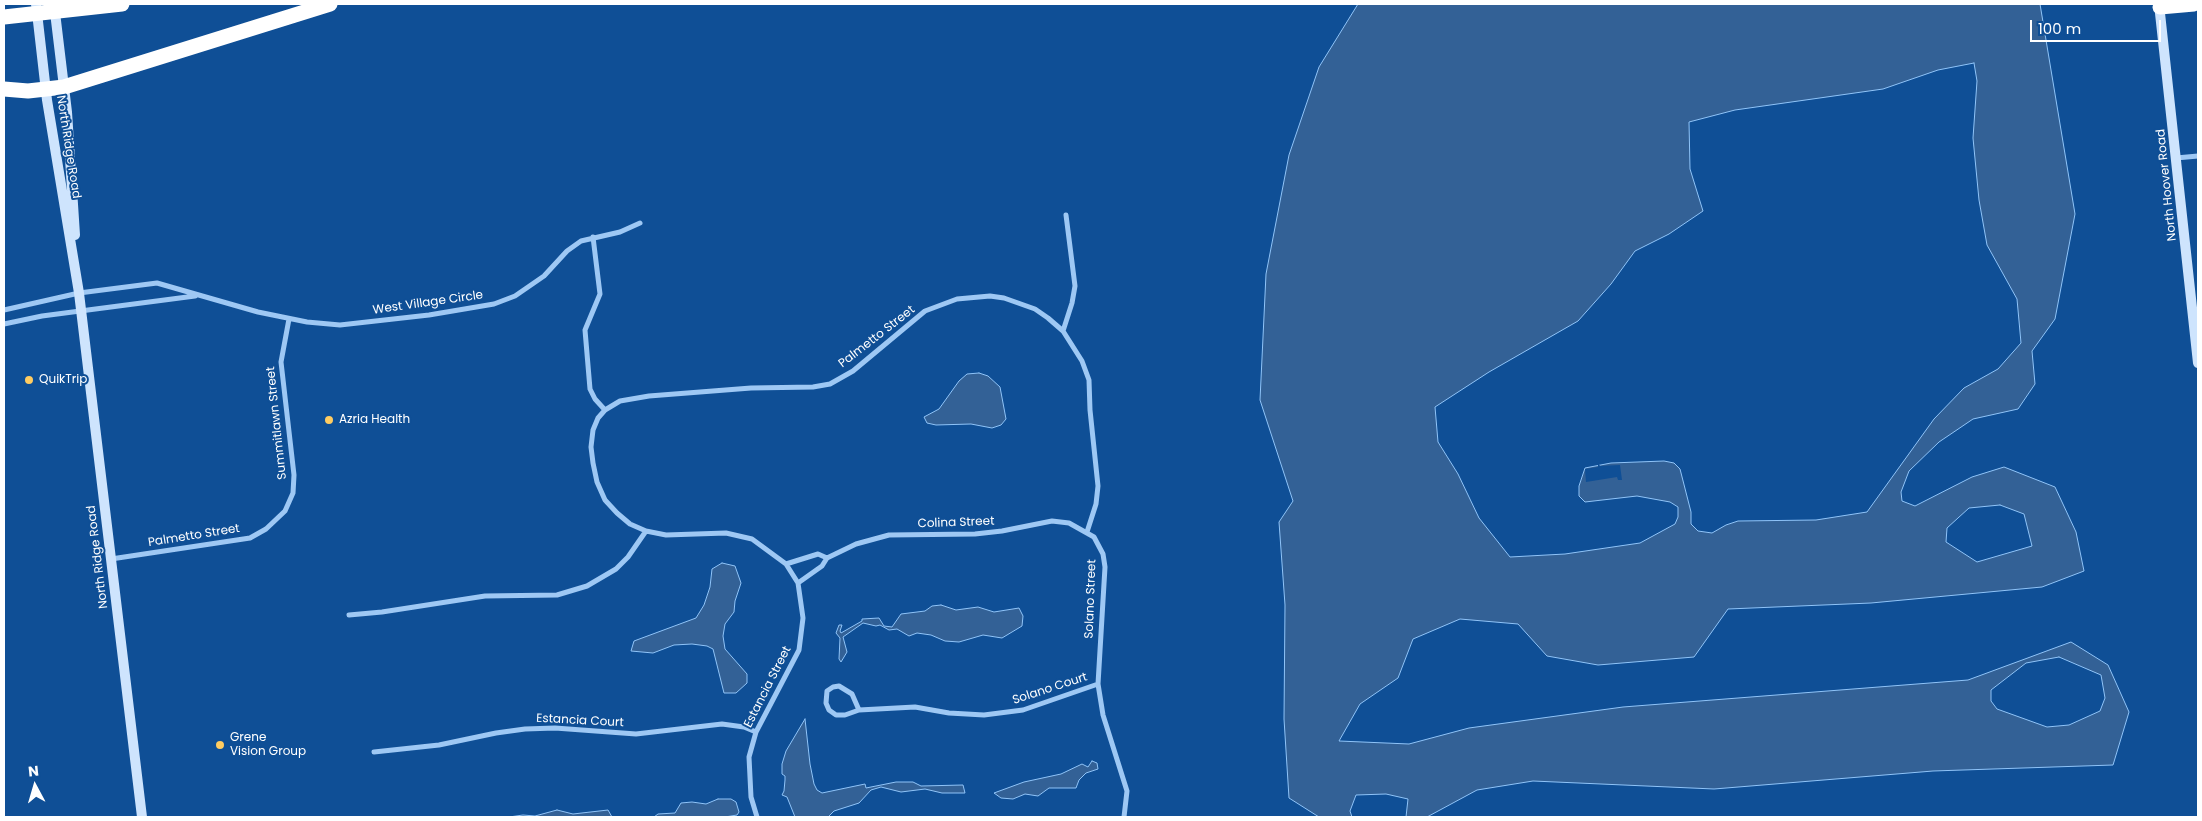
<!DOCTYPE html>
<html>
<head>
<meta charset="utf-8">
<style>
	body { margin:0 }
	#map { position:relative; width:2202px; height:821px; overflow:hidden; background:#0f4f96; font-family:Poppins,sans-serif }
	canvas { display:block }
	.frame { position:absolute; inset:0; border:5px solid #fff; pointer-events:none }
	.north { position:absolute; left:10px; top:761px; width:50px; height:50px; -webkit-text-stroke:4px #0f4f96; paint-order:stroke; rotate:354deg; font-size:14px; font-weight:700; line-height:20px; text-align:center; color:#fff }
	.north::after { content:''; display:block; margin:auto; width:18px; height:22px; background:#fff; clip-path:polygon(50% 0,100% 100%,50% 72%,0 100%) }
	.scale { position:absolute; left:2030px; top:20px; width:131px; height:22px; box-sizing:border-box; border:2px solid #fff; border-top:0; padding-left:6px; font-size:15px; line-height:18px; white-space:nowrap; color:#fff; -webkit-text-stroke:4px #0f4f96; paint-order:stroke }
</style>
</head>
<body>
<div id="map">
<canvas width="2202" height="821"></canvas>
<div class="frame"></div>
<div class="north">N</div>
<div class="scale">100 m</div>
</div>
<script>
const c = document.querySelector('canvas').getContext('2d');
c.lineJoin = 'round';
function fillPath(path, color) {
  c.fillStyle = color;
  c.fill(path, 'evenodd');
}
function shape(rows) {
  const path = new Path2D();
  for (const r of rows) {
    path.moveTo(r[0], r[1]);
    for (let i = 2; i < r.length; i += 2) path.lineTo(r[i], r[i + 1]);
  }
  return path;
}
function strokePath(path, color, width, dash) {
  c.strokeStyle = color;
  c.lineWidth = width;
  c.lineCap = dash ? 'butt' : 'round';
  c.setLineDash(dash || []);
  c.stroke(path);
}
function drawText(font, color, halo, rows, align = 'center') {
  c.font = font + ' Poppins,sans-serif';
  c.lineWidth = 4;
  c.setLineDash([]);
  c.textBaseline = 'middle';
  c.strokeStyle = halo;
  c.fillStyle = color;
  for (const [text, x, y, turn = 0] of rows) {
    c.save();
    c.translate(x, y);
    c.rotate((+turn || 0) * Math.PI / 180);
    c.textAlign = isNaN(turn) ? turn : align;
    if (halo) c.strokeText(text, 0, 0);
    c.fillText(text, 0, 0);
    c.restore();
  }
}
const water = shape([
	[1358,4,2040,4,2075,214,2055,319,2032,351,2035,384,2018,409,1973,419,1939,442,1909,471,1901,492,1902,501,1915,506,1972,477,2004,467,2055,487,2076,532,2084,571,2042,587,1871,603,1728,609,1694,657,1598,665,1547,656,1518,624,1460,619,1413,639,1398,678,1360,704,1339,741,1409,744,1469,728,1623,707,1968,680,2071,642,2108,665,2129,712,2113,765,1933,771,1714,789,1533,781,1477,790,1427,817,1406,817,1408,799,1386,794,1356,795,1350,811,1352,817,1319,817,1289,798,1284,719,1285,605,1279,522,1293,501,1260,400,1266,274,1289,155,1319,67,1358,4],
	[1974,63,1977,81,1973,138,1979,200,1987,245,2017,299,2021,343,1998,369,1964,388,1934,419,1867,512,1816,520,1738,521,1726,525,1712,533,1698,531,1691,524,1691,512,1680,469,1674,463,1664,461,1611,463,1585,468,1579,486,1579,496,1585,502,1637,496,1670,502,1678,507,1678,517,1675,524,1640,543,1565,554,1510,557,1479,518,1458,474,1438,442,1435,407,1489,372,1578,321,1611,284,1635,251,1669,234,1703,211,1690,169,1689,122,1735,110,1883,89,1938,70,1974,63],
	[2000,505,2024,514,2032,546,1977,562,1946,542,1947,528,1969,508,2000,505],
	[2059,657,2101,675,2105,698,2100,711,2069,725,2047,727,1997,709,1991,701,1991,690,2026,663,2059,657],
	[979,373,988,376,1000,387,1006,419,1001,425,992,428,971,424,936,425,927,423,924,417,939,409,959,381,967,374,979,373],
	[722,563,735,566,741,583,735,601,734,612,725,624,723,636,725,649,747,674,747,683,736,693,724,693,713,649,707,646,692,644,674,645,653,653,631,651,634,641,696,618,704,605,710,587,712,569,722,563],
	[941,605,956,610,978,607,994,612,1019,608,1023,616,1022,626,1002,638,983,635,959,642,945,641,931,635,917,633,909,636,897,629,889,630,880,625,876,626,863,623,843,637,847,652,841,662,839,659,840,638,836,633,839,625,842,625,840,631,841,633,862,621,862,619,879,618,884,626,892,627,901,614,925,611,932,606,941,605],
	[805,719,810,764,814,784,817,790,822,793,865,784,866,788,896,782,913,782,921,786,963,785,965,793,942,793,925,789,901,792,881,787,871,790,859,803,834,811,828,817,795,817,787,797,782,795,784,791,785,780,785,776,782,774,782,764,786,751,805,719],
	[1092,761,1097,763,1098,769,1086,773,1079,780,1076,788,1049,788,1038,796,1025,794,1013,799,1001,798,994,793,1024,782,1061,774,1082,764,1088,767,1092,761],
	[718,799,731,799,736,802,739,812,737,815,725,817,654,817,658,814,675,813,681,803,692,802,706,804,718,799],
	[557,810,573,814,608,810,612,817,509,817,523,815,535,816,557,810]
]);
const pier = shape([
	[1598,463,1600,466,1620,465,1622,480,1618,480,1617,477,1586,482,1585,469,1598,467]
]);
const street = shape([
	[2176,158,2198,156],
	[593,237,600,294,585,330,590,389,595,399,605,410],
	[4,310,79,293,157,283,258,312,307,322,340,325,429,315,494,304,515,296,544,276,567,251,581,241,620,232,640,223],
	[4,324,42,316,195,296],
	[1063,331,1072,303,1075,286,1066,215],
	[827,558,856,544,889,535,975,534,1002,531,1052,521,1069,523,1094,537,1103,554,1105,567,1098,684,1103,715,1127,791,1124,817],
	[111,559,250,538,266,529,285,511,293,493,294,475,281,362,289,319],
	[786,564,818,554,827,558,822,566,798,583],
	[349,615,382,612,485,596,557,595,587,586,616,569,628,557,646,531],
	[859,710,845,715,836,715,829,710,826,703,827,691,833,687,839,686,852,694,859,710,915,707,949,713,984,715,1023,710,1098,684],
	[374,752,439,745,496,733,525,729,555,728,636,734,722,724,744,727,756,732],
	[757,817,751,797,749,757,756,732,799,650,803,618,798,583,786,564,752,539,726,533,666,535,646,531,630,524,617,513,605,500,597,482,593,463,591,447,593,430,598,418,605,410,620,401,649,396,751,388,813,387,830,384,853,371,925,311,957,299,990,296,1004,298,1035,309,1048,318,1063,331,1082,361,1089,380,1090,410,1098,486,1096,504,1087,532]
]);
const secondary = shape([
	[36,4,47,100,79,293,142,817],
	[54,4,67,112,75,235],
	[2159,4,2198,363]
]);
const highway = shape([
	[2160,7,2194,4],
	[4,17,122,4],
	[4,89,28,91,64,87,330,4]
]);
const markers = [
	[29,380,5,"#ffcc61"],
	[329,420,5,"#ffcc61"],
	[220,745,5,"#ffcc61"]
];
const streetNames = [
	["North Ridge Road",68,147,81],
	["North Hoover Road",2167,185,-96],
	["West Village Circle",428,303,-8],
	["Palmetto Street",877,337,-38],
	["Summitlawn Street",277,423,-96],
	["Colina Street",956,523,-2],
	["Palmetto Street",194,536,-9],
	["North Ridge Road",98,557,-97],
	["Solano Street",1091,599,-88],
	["Estancia Street",768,687,-63],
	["Solano Court",1050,689,-18],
	["Estancia Court",580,721,3]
];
const poiNames = [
	["QuikTrip",39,380],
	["Azria Health",339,420],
	["Grene",230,738],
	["Vision Group",230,752]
];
fillPath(water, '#336196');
strokePath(water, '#90c4f8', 1);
fillPath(pier, '#0f4f96');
strokePath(street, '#9ec8f4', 5);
strokePath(secondary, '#cee4fd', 10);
strokePath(highway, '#fff', 15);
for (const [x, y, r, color] of markers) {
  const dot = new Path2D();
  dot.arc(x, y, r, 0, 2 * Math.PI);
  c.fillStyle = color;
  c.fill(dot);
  strokePath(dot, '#0f4f96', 2);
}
drawText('12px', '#fff', '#0f4f96', streetNames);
drawText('12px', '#fff', '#0f4f96', poiNames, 'left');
</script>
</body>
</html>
